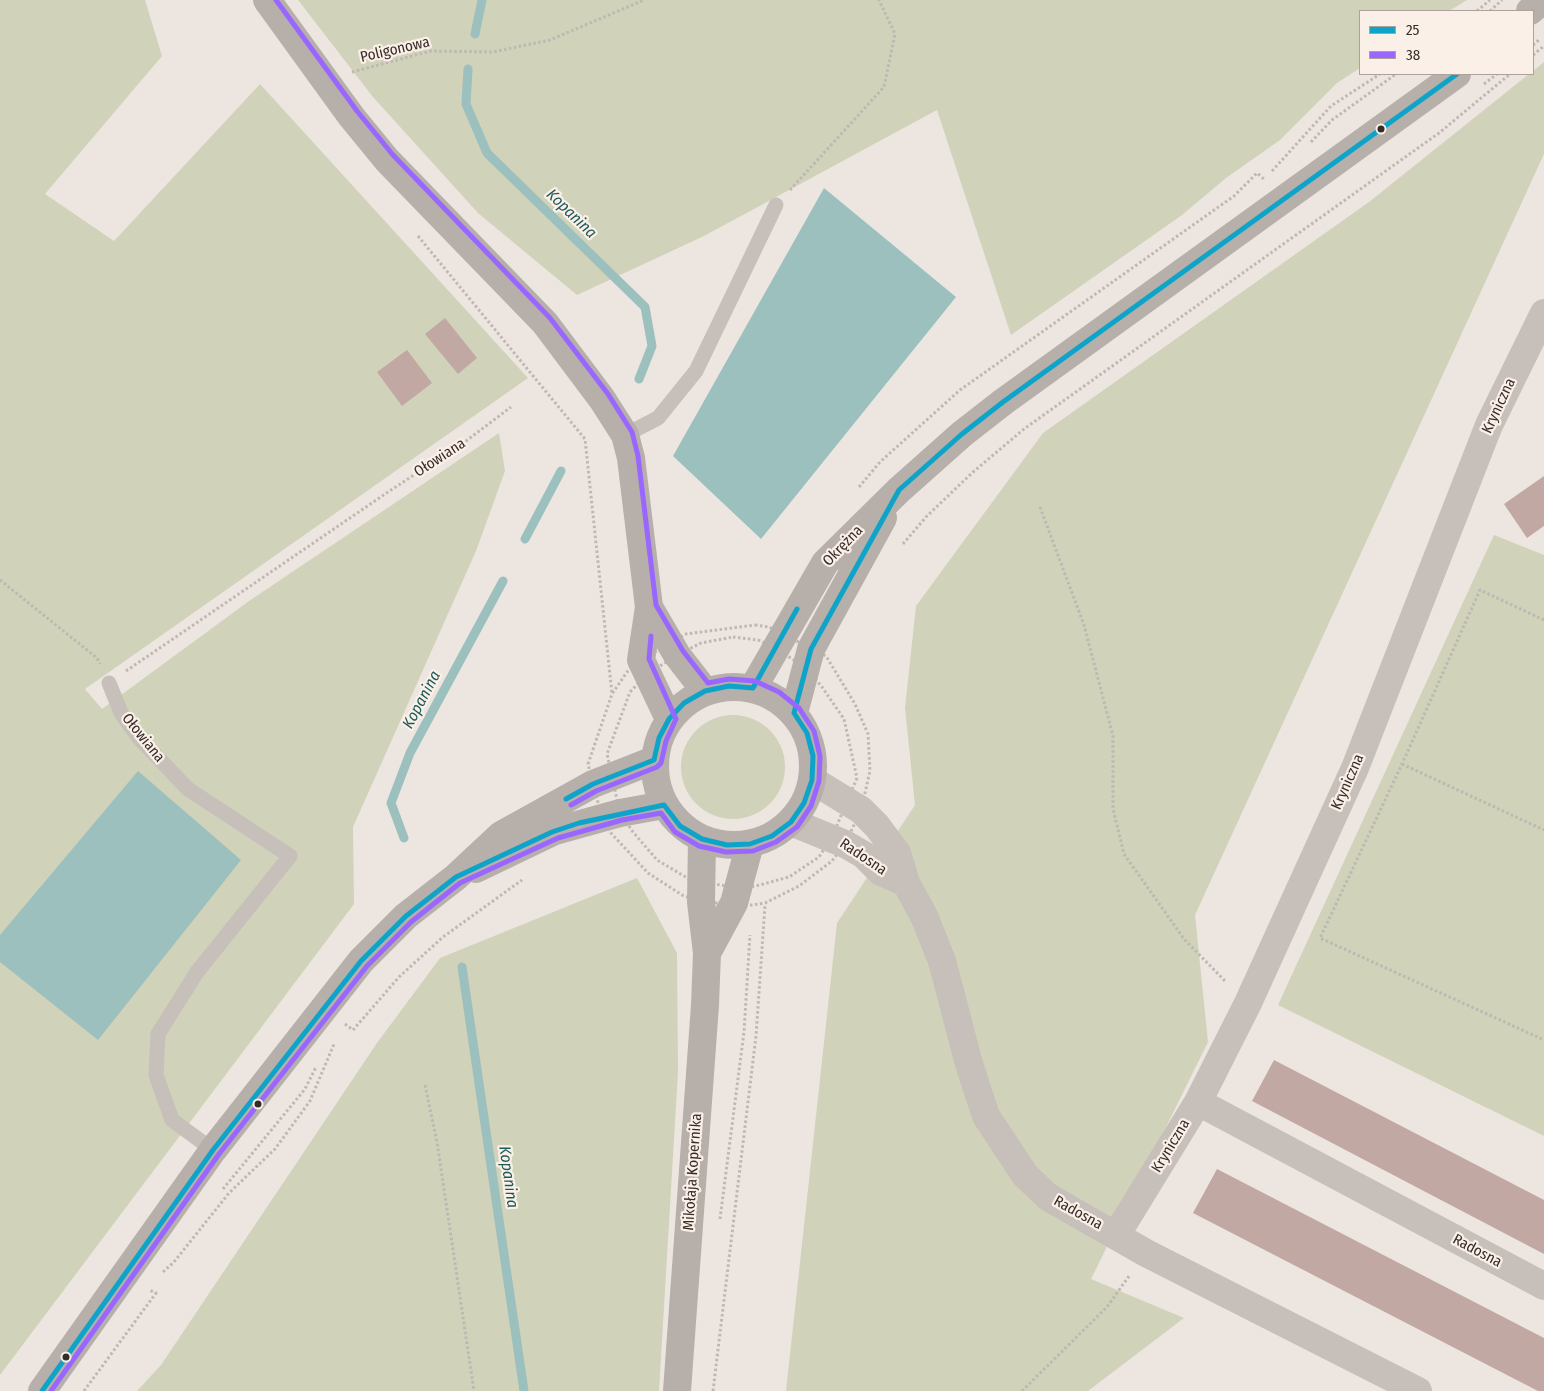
<!DOCTYPE html>
<html>
<head>
<meta charset="utf-8">
<style>
	body { margin:0 }
	#map { position:relative; width:1544px; height:1391px; overflow:hidden; background:#ede6e0; font-family:"Fira Sans Condensed",sans-serif }
	canvas { display:block }
	.legend { position:absolute; left:1359px; top:10px; width:175px; height:65px; box-sizing:border-box; background:#faf0e8; border:1px solid #aca19b; margin:0; padding:6px 9px; list-style:none; font-size:15px; color:#372b28 }
	.legend li { display:flex; align-items:center; gap:10px; height:25px }
	.legend b { width:25px; border:1px solid #aca19b }
</style>
</head>
<body>
<div id="map">
<canvas width="1544" height="1391"></canvas>
<ul class="legend">
<li><b style="height:6px;background:#0ea4c9"></b>25</li>
<li><b style="height:6px;background:#96f"></b>38</li>
</ul>
</div>
<script>
const c = document.querySelector('canvas').getContext('2d');
c.lineJoin = 'round';
function fillPath(path, color) {
  c.fillStyle = color;
  c.fill(path, 'evenodd');
}
function shape(rows) {
  const path = new Path2D();
  for (const r of rows) {
    if (r.length === 3) {
      path.moveTo(r[0] + r[2], r[1]);
      path.arc(r[0], r[1], r[2], 0, 2 * Math.PI);
      continue;
    }
    path.moveTo(r[0], r[1]);
    for (let i = 2; i < r.length; i += 2) path.lineTo(r[i], r[i + 1]);
  }
  return path;
}
function strokePath(path, color, width, dash) {
  c.strokeStyle = color;
  c.lineWidth = width;
  c.lineCap = dash ? 'butt' : 'round';
  c.setLineDash(dash || []);
  c.stroke(path);
}
function drawText(font, color, halo, rows, align = 'center') {
  c.font = font + ' "Fira Sans Condensed",sans-serif';
  c.lineWidth = 4.5;
  c.setLineDash([]);
  c.textBaseline = 'middle';
  c.strokeStyle = halo;
  c.fillStyle = color;
  for (const [text, x, y, turn = 0] of rows) {
    c.save();
    c.translate(x, y);
    c.rotate((+turn || 0) * Math.PI / 180);
    c.textAlign = isNaN(turn) ? turn : align;
    if (halo) c.strokeText(text, 0, 0);
    c.fillText(text, 0, 0);
    c.restore();
  }
}
const green = shape([
	[0,0,145,0,162,56,45,194,114,241,260,84,528,378,85,689,102,709,249,601,499,433,505,471,476,551,353,827,354,904,0,1375],
	[298,0,1467,0,1449,11,1360,11,1360,68,1337,83,1280,140,1226,178,1182,215,1011,335,937,110,704,236,577,295,478,213,373,97],
	[1544,62,1544,154,1195,915,1208,1042,1091,1279,1184,1318,1088,1391,786,1391,837,923,915,805,905,708,916,606,1043,433,1369,202,1529,74,1533,74,1533,71],
	[1494,535,1544,555,1544,1136,1278,1005],
	[733,767,52],
	[637,878,677,953,678,1072,659,1391,137,1391,161,1365,377,1043,440,958]
]);
const water = shape([
	[824,188,956,297,761,539,673,456],
	[138,771,241,860,98,1040,0,962,0,935]
]);
const stream = shape([
	[475,34,482,0],
	[468,69,466,104,487,153,645,307,652,346,639,379],
	[525,539,561,471],
	[404,838,391,803,410,753,503,581],
	[462,967,524,1391]
]);
const building = shape([
	[445,318,477,358,458,374,425,334],
	[407,350,432,383,402,406,377,372],
	[1544,476,1544,526,1527,538,1504,504],
	[1274,1060,1544,1200,1544,1254,1252,1101],
	[1217,1169,1544,1338,1544,1391,1538,1391,1193,1213]
]);
const path = shape([
	[1477,11,1490,0],
	[1490,11,1502,0],
	[1533,45,1540,39],
	[1533,55,1544,46],
	[352,72,431,51,493,52,550,40,644,0],
	[1484,84,1497,74],
	[1311,142,1332,120,1396,74],
	[1272,171,1331,106,1380,74],
	[790,190,884,87,895,34,879,0],
	[418,236,585,439,612,694],
	[859,487,880,462,960,390,1234,196,1257,173,1265,180],
	[1040,507,1084,625,1113,736,1113,809,1124,854,1184,939,1226,982],
	[903,544,926,517,973,472,1024,429,1439,133,1510,74],
	[0,580,97,658,100,664],
	[1544,620,1480,590,1402,764,1320,938,1544,1040],
	[755,625,769,627,826,656,855,704,868,734,870,771,861,810,845,844,832,861,799,886,765,903,752,905,701,902,682,895,648,873,611,833,602,818,588,764,612,694,627,672,641,660,686,634,755,625],
	[733,637,758,640,774,647,806,668,822,687,844,719,857,778,832,837,819,857,789,877,756,886,736,888,689,879,657,860,633,832,620,813,607,754,630,692,646,675,677,655,701,643,733,637],
	[126,671,388,492,466,441,511,407],
	[1402,764,1544,830],
	[345,1024,353,1030,399,977,443,937,522,880],
	[425,1085,437,1142,474,1391],
	[223,1189,305,1089,316,1067],
	[720,1219,744,1032,750,935],
	[163,1272,174,1262,229,1193,275,1149,310,1101,334,1044],
	[84,1391,156,1293,149,1290],
	[713,1391,756,1036,765,905],
	[1022,1391,1107,1307,1129,1276]
]);
const lane = shape([
	[625,435,658,418,696,371,776,205],
	[109,683,121,713,139,738,188,789,290,856,197,972,158,1034,156,1075,172,1120,213,1150]
]);
const street = shape([
	[812,780,861,810,877,826,897,853,906,883,924,916,942,961,969,1064,986,1116,1025,1175,1048,1197,1146,1253,1418,1391],
	[791,822,845,844,864,855,881,872,906,883],
	[1198,1102,1544,1286],
	[1117,1234,1198,1102,1248,1003,1355,768,1489,425,1544,313]
]);
const secondary = shape([
	[267,0,351,116,387,160,545,323,602,399,625,435,631,458,649,607,641,660,669,719],
	[1530,11,1543,0],
	[649,607,677,655,705,691],
	[734,766,79],
	[753,688,825,563,899,490,962,434,1003,402,1457,74],
	[794,713,811,649,883,518],
	[476,869,555,831,620,813,664,805],
	[707,953,734,903,750,844],
	[42,1391,213,1150,361,961,406,916,456,877,501,835,593,784,654,760],
	[677,1391,705,1005,707,953,701,902,702,839]
]);
const bus1 = shape([
	[566,799,593,784,654,760,659,738,669,719,684,703,705,691,729,686,753,688,797,609],
	[42,1391,213,1150,361,961,406,916,456,877,552,832,579,823,664,805,680,826,702,839,727,845,750,844,772,836,791,822,804,803,812,780,813,756,807,733,794,713,811,649,899,490,962,434,1003,402,1457,74]
]);
const bus2 = shape([
	[571,805,596,791,657,767,661,763,666,741,676,719,649,659,651,636],
	[51,1391,219,1154,367,966,411,922,460,883,558,838,622,820,661,813,675,832,699,846,726,852,753,851,776,842,797,827,811,806,819,781,820,756,814,731,799,708,779,692,755,681,729,679,708,683,683,651,656,605,638,456,632,432,608,394,550,318,393,155,357,111,276,0]
]);
const markers = [
	[1381,129,4.5,"#372b28"],
	[258,1104,4.5,"#372b28"],
	[66,1357,4.5,"#372b28"]
];
const streetNames = [
	["Poligonowa",395,50,-13],
	["Kryniczna",1499,406,-65],
	["Ołowiana",440,458,-33],
	["Okrężna",843,546,-46],
	["Ołowiana",143,738,51],
	["Kryniczna",1348,782,-66],
	["Radosna",863,857,34],
	["Kryniczna",1171,1146,-59],
	["Mikołaja Kopernika",693,1172,-86],
	["Radosna",1078,1213,29],
	["Radosna",1477,1251,28]
];
const waterNames = [
	["Kopanina",571,214,44],
	["Kopanina",422,700,-62],
	["Kopanina",508,1177,82]
];
fillPath(green, '#d0d2ba');
fillPath(water, '#9cc0be');
strokePath(stream, '#9cc0be', 9);
fillPath(building, '#c1a8a2');
strokePath(path, '#bfb7b2', 3, [2.5, 2.5]);
strokePath(lane, '#c6bfba', 15);
strokePath(street, '#c6bfba', 28);
strokePath(secondary, '#b7afaa', 28);
strokePath(bus1, '#0ea4c9', 5);
strokePath(bus2, '#96f', 5);
for (const [x, y, r, color] of markers) {
  const dot = new Path2D();
  dot.arc(x, y, r, 0, 2 * Math.PI);
  c.fillStyle = color;
  c.fill(dot);
  strokePath(dot, '#faf0e8', 2);
}
drawText('15px', '#372b28', '#faf0e8', streetNames);
drawText('italic 16px', '#1c5a59', '#faf0e8', waterNames);
</script>
</body>
</html>
